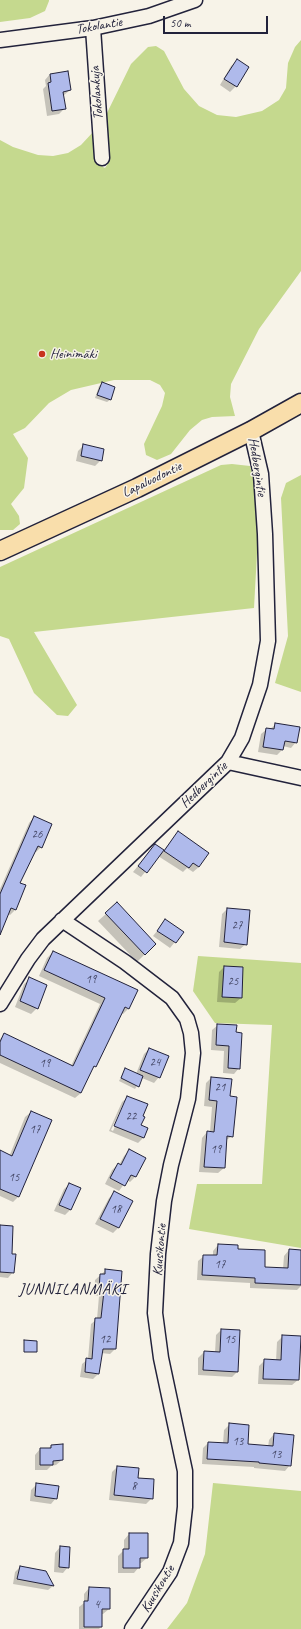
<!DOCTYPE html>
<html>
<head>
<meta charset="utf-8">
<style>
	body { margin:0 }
	#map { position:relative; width:301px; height:1629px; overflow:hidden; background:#f7f3e8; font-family:Caveat,sans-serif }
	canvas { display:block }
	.scale { position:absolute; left:163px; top:16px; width:105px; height:18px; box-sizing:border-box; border:2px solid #22223b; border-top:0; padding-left:5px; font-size:12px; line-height:14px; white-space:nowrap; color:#22223b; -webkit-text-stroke:3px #f7f3e8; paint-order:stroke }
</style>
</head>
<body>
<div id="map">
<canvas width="301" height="1629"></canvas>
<div class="scale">50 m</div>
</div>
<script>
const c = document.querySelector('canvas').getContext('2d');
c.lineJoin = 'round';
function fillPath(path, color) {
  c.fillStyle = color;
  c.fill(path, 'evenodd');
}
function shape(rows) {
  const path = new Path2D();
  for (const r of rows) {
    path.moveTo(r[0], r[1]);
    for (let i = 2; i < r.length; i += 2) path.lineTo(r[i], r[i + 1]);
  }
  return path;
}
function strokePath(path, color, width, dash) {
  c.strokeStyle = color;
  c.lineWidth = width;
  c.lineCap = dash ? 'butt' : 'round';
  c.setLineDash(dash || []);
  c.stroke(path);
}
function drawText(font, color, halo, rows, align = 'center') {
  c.font = font + ' Caveat,sans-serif';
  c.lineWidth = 3;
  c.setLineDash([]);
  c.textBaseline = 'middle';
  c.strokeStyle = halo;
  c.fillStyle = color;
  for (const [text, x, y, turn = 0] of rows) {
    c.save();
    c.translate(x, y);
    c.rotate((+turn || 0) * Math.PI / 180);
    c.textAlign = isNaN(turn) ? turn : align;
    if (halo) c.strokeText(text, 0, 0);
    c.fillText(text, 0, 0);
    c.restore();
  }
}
const green = shape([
	[0,0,49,0,49,1,45,11,30,18,0,22],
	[301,40,301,271,259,329,231,384,230,397,235,416,212,417,202,420,190,430,171,454,157,460,146,455,144,444,162,406,165,393,160,385,150,380,114,380,71,390,49,403,25,428,13,434,28,458,24,488,11,504,19,516,20,524,13,530,0,530,0,140,13,147,38,155,53,156,68,153,81,145,94,131,97,164,105,168,109,162,106,115,131,64,148,47,156,46,164,51,184,89,199,106,217,115,236,117,262,111,279,100,286,88,288,63,295,47],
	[232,464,250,466,260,499,254,608,34,632,77,705,68,716,57,715,34,693,9,639,0,636,0,567,221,465],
	[301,475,301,692,275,683,288,636,281,498,286,483],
	[198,956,301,963,301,1248,189,1229,197,1184,262,1184,272,1025,215,1023,193,991],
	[213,1483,301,1491,301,1629,167,1629,187,1603,205,1554]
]);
const shadow = shape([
	[237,61,236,86,230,92,220,85,231,66],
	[50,74,70,90,63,96,65,108,59,114,47,116,43,89,46,86,45,80],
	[102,384,114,388,110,400,107,402,95,398,99,386],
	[84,445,101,460,95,466,76,461,78,451],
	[276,724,296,742,291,748,283,746,282,750,277,755,258,752,261,734,267,729,270,729],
	[34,817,41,847,36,852,34,852,19,883,25,886,15,910,10,915,8,914,0,933,0,889,29,823],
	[178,832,199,867,193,872,187,868,183,872,158,856,141,877,133,872,155,845,163,851],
	[117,904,155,944,137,962,98,921],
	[227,909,246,944,240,949,219,947,222,914],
	[166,920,183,932,170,948,153,936],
	[53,952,128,1009,123,1014,121,1013,95,1066,91,1071,81,1093,75,1098,0,1063,0,1039,4,1035,71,1066,100,1004,39,976,47,958],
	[224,967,241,998,235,1003,217,1002,219,972],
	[30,979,37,1008,31,1014,15,1007,24,984],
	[218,1025,235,1033,239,1068,234,1074,223,1073,224,1051,211,1050,212,1030],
	[149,1049,159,1077,154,1083,142,1078,135,1089,119,1081,125,1069,136,1074,144,1054],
	[211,1078,229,1097,232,1136,225,1141,224,1168,218,1173,199,1172,202,1138,207,1132,210,1132,212,1107,204,1106,206,1083],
	[128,1097,141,1117,140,1126,147,1129,143,1138,138,1143,109,1131,122,1102],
	[124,1102,126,1102,113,1131,111,1130],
	[31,1112,51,1120,18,1197,13,1202,0,1196,0,1171,9,1157,25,1117],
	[129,1151,135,1177,130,1182,127,1180,119,1191,105,1184,112,1170,118,1164,119,1165,124,1156],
	[70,1184,80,1189,70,1210,65,1215,54,1211,64,1189],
	[114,1193,132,1202,118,1228,113,1233,95,1224,109,1198],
	[0,1226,11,1254,13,1272,8,1278,0,1277],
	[218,1245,237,1250,263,1268,283,1269,284,1256,289,1250,301,1251,301,1286,297,1290,250,1288,250,1283,197,1280,198,1261,204,1256,213,1256,213,1251],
	[106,1270,115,1349,110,1354,101,1353,98,1374,93,1379,80,1377,82,1364,88,1359,91,1324,97,1319,99,1296,94,1295,95,1280],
	[221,1330,237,1372,232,1377,198,1375,198,1358,204,1352,215,1353,216,1335],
	[283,1336,298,1380,292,1385,258,1384,259,1366,265,1360,276,1361,277,1342],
	[230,1424,247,1445,268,1447,269,1440,274,1434,290,1465,285,1471,254,1468,254,1467,202,1464,203,1448,208,1443,223,1444,224,1430],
	[51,1446,62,1460,56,1465,51,1466,47,1470,35,1470,35,1455,40,1449,48,1449],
	[117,1467,137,1479,152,1498,146,1504,109,1500,112,1472],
	[37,1484,56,1498,51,1504,30,1501,31,1490],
	[129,1534,147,1558,141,1563,139,1563,139,1567,134,1573,118,1573,118,1556,124,1550,124,1540],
	[60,1547,68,1567,63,1573,54,1572,55,1553],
	[20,1567,53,1586,48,1590,13,1584,15,1572],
	[89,1588,109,1609,103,1614,101,1614,101,1627,99,1629,79,1629,79,1607,84,1603,84,1594]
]);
const building = shape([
	[237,59,249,67,237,87,224,79,237,59],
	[68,71,71,90,63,92,66,109,52,111,48,83,51,82,50,74,68,71],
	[102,382,115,387,111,400,97,395,102,382],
	[83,444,104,449,102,461,81,456,83,444],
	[275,723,300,727,297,743,285,741,283,750,263,747,266,728,274,729,275,723],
	[34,816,52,824,42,848,38,846,20,883,26,885,16,910,11,908,0,935,0,894,34,816],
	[178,831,209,853,199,867,193,863,189,868,164,851,178,831],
	[155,844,164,850,147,873,138,866,155,844],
	[117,902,156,944,145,955,105,913,117,902],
	[227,908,250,910,247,945,224,942,227,908],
	[165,919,184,932,176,943,157,931,165,919],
	[53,951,138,990,129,1009,125,1007,96,1067,94,1066,81,1093,0,1055,0,1042,4,1033,73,1066,105,998,44,970,53,951],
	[224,966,243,967,242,998,222,997,224,966],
	[29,977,47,985,38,1009,20,1001,29,977],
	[217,1024,237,1025,236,1032,242,1033,240,1069,228,1068,229,1046,216,1045,217,1024],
	[149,1048,169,1056,160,1078,140,1070,149,1048],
	[125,1068,143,1076,139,1087,121,1078,125,1068],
	[211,1077,232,1079,230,1096,237,1097,233,1137,227,1136,225,1168,204,1167,207,1131,214,1132,217,1101,209,1100,211,1077],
	[127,1096,148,1104,143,1116,145,1117,141,1125,148,1128,144,1138,114,1126,127,1096],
	[31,1111,52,1120,19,1197,0,1189,0,1150,12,1156,31,1111],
	[129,1149,146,1158,136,1177,131,1175,125,1186,110,1178,118,1163,121,1165,129,1149],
	[69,1183,81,1188,71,1210,59,1205,69,1183],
	[114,1191,133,1201,119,1228,100,1219,114,1191],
	[0,1225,13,1226,12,1254,16,1254,14,1273,0,1272,0,1225],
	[218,1244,238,1245,238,1249,265,1250,265,1267,288,1268,289,1249,301,1250,301,1285,255,1283,255,1278,202,1275,203,1255,217,1255,218,1244],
	[105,1269,122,1271,116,1349,103,1349,99,1374,85,1372,86,1358,92,1359,95,1318,101,1318,104,1291,99,1291,100,1274,105,1274,105,1269],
	[221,1329,240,1330,238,1372,203,1370,204,1351,220,1352,221,1329],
	[282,1335,301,1336,299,1380,263,1379,264,1359,281,1360,282,1335],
	[24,1340,37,1341,37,1352,24,1352,24,1340],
	[229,1423,249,1425,248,1444,273,1446,274,1433,294,1435,291,1466,259,1463,259,1462,207,1459,208,1442,228,1443,229,1423],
	[63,1444,63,1460,53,1461,53,1465,40,1465,40,1448,51,1448,51,1445,63,1444],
	[117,1466,139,1468,138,1478,154,1479,153,1499,114,1495,117,1466],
	[36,1483,59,1486,57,1499,35,1496,36,1483],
	[129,1533,148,1533,148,1558,140,1558,140,1568,123,1568,123,1549,129,1549,129,1533],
	[60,1546,70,1547,69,1568,59,1567,60,1546],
	[20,1566,46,1571,54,1586,17,1579,20,1566],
	[89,1587,110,1588,110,1609,102,1609,102,1627,84,1627,84,1601,88,1601,89,1587]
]);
const minor = shape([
	[93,28,102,158],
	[0,40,93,28,149,16,195,0],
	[228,762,301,778],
	[62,920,125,962,172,998,187,1019,191,1033,193,1053,188,1099,171,1165,164,1201,158,1254,155,1313,161,1358,185,1471,185,1507,181,1543,170,1572,132,1629],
	[0,1004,28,959,43,939,228,762,242,738,260,685,268,641,265,534,261,474,251,431]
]);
const major = shape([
	[0,551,137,488,251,431,301,403]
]);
const markers = [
	[42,354,4,"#c8321e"]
];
const numberNames = [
	["26",37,835],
	["27",237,926],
	["19",91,980],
	["25",233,982],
	["24",155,1063],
	["19",45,1064],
	["21",220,1088],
	["22",131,1117],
	["17",35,1130],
	["19",216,1150],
	["15",14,1178],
	["18",116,1210],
	["17",220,1265],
	["12",105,1340],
	["15",230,1340],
	["13",238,1442],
	["13",276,1455],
	["8",134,1487],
	["4",97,1605]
];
const streetNames = [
	["Tokolantie",99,26,-10],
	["Tokolankuja",97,93,-94],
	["Hedbergintie",257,467,81],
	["Lapaluodontie",152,480,-26],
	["Hedbergintie",204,785,-44],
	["Kuusikontie",160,1250,-85],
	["Kuusikontie",158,1589,-59]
];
const poiNames = [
	["Heinimäki",50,354]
];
const quarterNames = [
	["JUNNILANMÄKI",73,1290]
];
fillPath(green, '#c5d98e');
fillPath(shadow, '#0003');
fillPath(building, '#afbaeb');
strokePath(building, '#22223b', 1);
strokePath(minor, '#22223b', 17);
strokePath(major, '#22223b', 21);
strokePath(minor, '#f7f3e8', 14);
strokePath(major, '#f9deab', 18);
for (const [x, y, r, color] of markers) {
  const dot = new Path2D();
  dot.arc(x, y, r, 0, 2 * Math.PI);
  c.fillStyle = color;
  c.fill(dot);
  strokePath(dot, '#f7f3e8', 1.5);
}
drawText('12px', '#454867', null, numberNames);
drawText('14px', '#22223b', '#f7f3e8', streetNames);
drawText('14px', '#22223b', '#f7f3e8', poiNames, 'left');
c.letterSpacing = '1px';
drawText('16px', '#22223b', '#f7f3e8', quarterNames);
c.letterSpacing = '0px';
</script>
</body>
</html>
